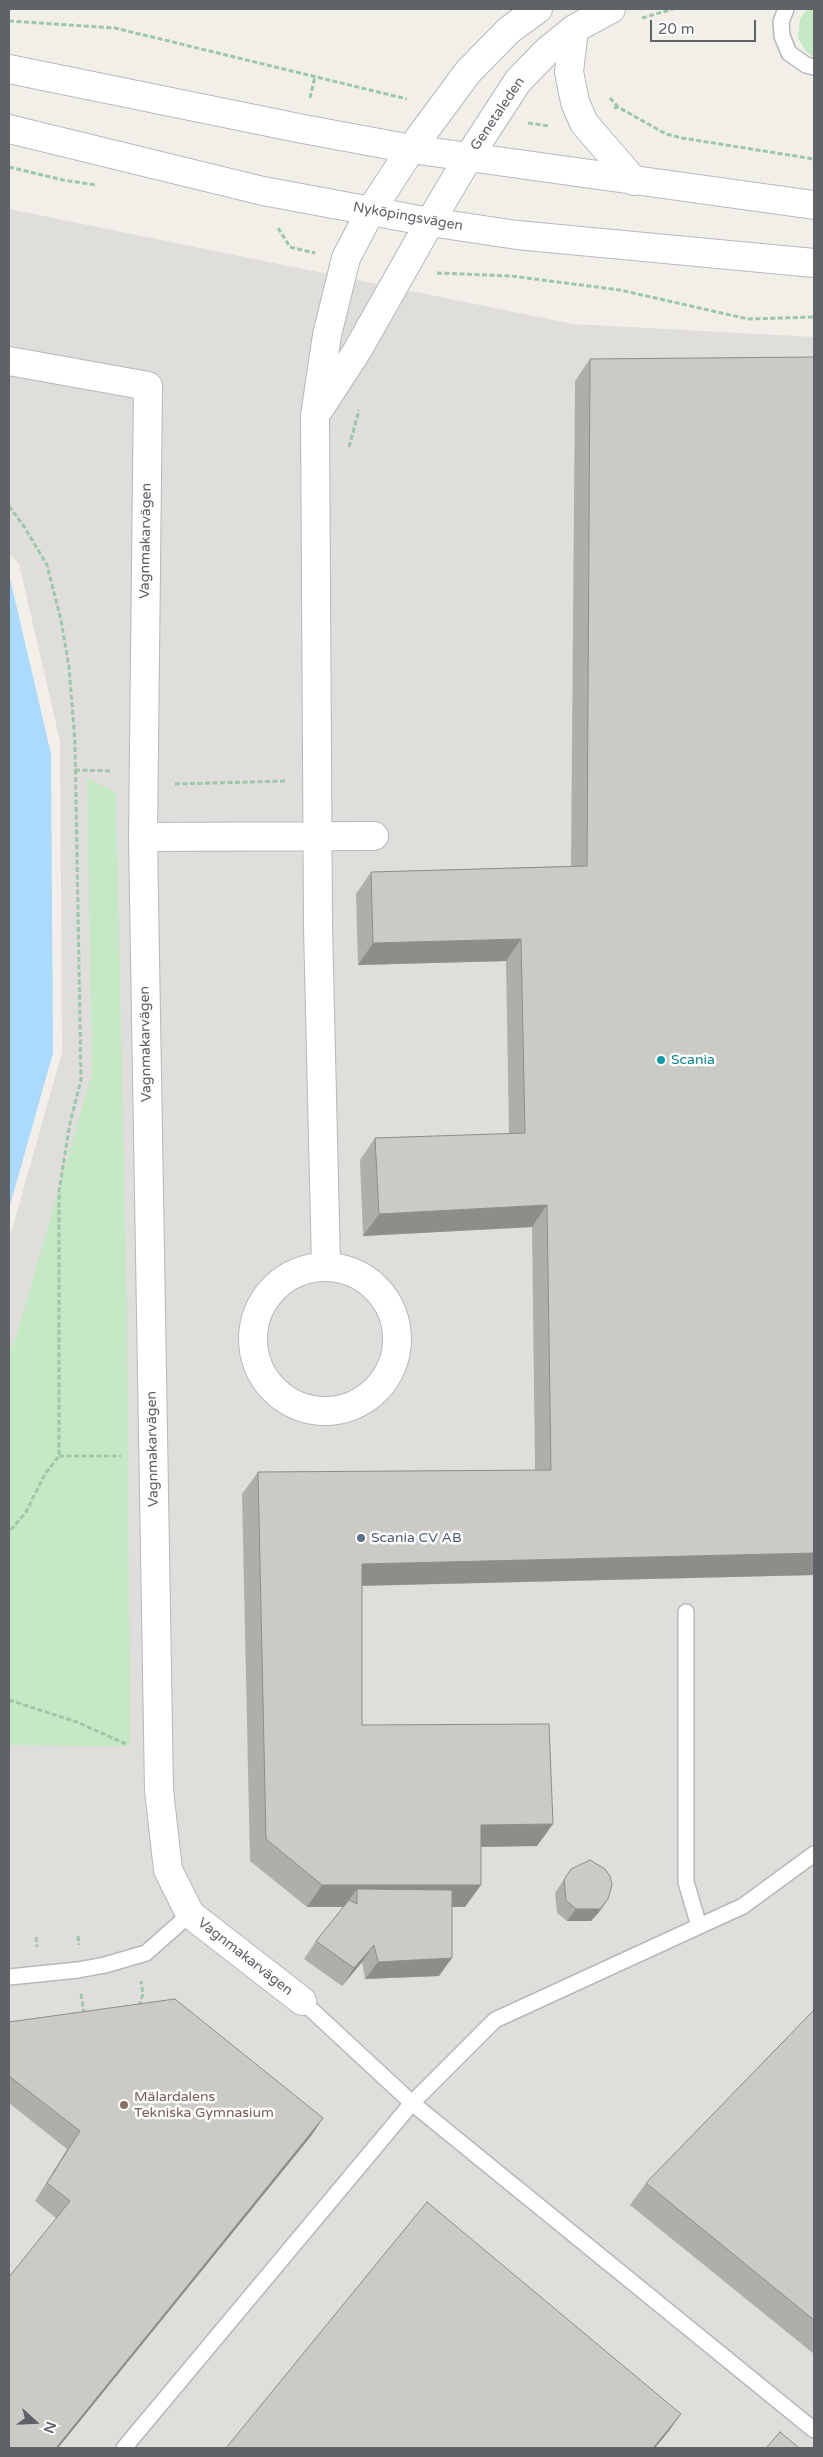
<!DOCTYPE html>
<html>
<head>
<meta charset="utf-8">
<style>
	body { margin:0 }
	#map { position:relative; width:823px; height:2457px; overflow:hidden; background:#f1efe8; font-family:"Varela Round",sans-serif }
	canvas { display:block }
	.frame { position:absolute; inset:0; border:10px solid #5f6368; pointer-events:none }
	.north { position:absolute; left:10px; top:2397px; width:50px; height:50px; -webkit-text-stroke:4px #fff; paint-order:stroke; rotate:110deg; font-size:14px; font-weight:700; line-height:20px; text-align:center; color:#5f6368 }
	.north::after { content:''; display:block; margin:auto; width:18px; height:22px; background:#5f6368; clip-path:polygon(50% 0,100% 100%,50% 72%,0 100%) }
	.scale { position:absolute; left:650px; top:20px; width:106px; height:22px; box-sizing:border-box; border:2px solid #5f6368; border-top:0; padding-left:6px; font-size:15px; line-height:18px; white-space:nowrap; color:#5f6368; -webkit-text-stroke:4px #fff; paint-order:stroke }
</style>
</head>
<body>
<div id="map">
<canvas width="823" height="2457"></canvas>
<div class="frame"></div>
<div class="north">N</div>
<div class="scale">20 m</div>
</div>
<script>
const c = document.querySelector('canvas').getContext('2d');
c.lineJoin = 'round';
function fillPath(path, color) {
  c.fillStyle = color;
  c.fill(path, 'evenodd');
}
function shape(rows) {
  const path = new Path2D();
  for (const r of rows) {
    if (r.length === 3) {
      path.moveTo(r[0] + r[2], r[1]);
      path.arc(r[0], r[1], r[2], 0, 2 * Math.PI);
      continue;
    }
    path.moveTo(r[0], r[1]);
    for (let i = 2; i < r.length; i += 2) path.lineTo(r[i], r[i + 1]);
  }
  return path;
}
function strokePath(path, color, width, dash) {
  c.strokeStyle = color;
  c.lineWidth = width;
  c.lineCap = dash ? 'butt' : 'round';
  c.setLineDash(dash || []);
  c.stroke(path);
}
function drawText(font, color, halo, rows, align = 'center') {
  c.font = font + ' "Varela Round",sans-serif';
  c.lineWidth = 5;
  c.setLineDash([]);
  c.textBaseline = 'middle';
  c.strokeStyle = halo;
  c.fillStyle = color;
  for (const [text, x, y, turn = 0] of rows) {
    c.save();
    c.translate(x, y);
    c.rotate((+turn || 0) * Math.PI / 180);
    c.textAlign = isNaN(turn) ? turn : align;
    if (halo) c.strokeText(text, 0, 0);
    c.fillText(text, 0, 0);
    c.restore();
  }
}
const industrial = shape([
	[9,209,573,324,814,337,814,2448,9,2448,9,1240,62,1053,60,741,19,564,9,553]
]);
const green = shape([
	[807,9,814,9,814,58,805,50,798,38,800,19],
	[87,778,116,792,127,1312,130,1746,9,1745,9,1351,15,1341,92,1074]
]);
const water = shape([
	[9,574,51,754,53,1053,9,1209]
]);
const path = shape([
	[642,18,673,9],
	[9,21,115,28,407,99],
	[310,98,315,76],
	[610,98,618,107],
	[614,108,618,107,666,134,682,138,814,159],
	[528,123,549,126],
	[9,167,63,180,96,185],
	[278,228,290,247,315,253],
	[437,273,511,276,620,290,748,319,814,317],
	[349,447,359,410],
	[9,506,25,528,47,565,61,620,69,667,75,742,81,1080,70,1123,59,1191,59,1456,45,1474,26,1512,9,1532],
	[75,770,112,771],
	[175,784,286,781],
	[59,1456,121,1456],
	[9,1700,77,1722,126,1744],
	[78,1936,79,1945],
	[36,1937,37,1947],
	[81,1994,84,2012,88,2013],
	[139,2006,143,1994,141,1981]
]);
const lane = shape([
	[786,9,781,22,782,36,789,53,806,65,814,67],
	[686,1612,686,1882,699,1926],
	[9,1977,78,1970,105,1965,146,1953,190,1914],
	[302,2001,412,2103,814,2430],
	[124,2448,412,2103,495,2020,743,1906,814,1854]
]);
const street = shape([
	[9,361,148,386,143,837],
	[320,408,357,351,430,222],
	[326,1266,318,926,315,416,327,335,346,258,370,212],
	[325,1339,72],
	[302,2001,190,1914,168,1870,159,1790,143,837,374,836]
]);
const secondary = shape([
	[574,29,569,72,575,102,584,123,634,181],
	[9,69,303,129,411,149,814,205],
	[9,129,263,191,430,222,517,235,814,263],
	[370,212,411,149,468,72,509,30,538,9],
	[430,222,468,158,518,81,547,51,574,29,611,9]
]);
const wall = shape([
	[814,357,814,1575,362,1586,362,1725,537,1846,481,1847,465,1907,452,1907,439,1976,365,1979,362,1962,342,1986,304,1959,316,1941,343,1907,307,1907,250,1861,242,1494,258,1472,535,1470,532,1227,363,1236,360,1160,375,1138,509,1134,506,961,358,965,356,894,371,872,571,866,575,381,590,359],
	[571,1869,608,1899,599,1912,591,1921,567,1921,557,1913,555,1893],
	[814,2010,814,2354,630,2205,646,2183],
	[9,2022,323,2118,311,2136,58,2448,9,2448,56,2218,35,2201,67,2149,9,2103]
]);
const shadedWall = shape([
	[521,939,506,961,358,965,373,943],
	[547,1205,532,1227,363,1236,379,1214],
	[814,1553,814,1575,347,1586,362,1564],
	[553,1824,537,1846,465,1847,481,1825],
	[322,1885,481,1885,465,1907,355,1907,357,1904,357,1889,344,1907,307,1907],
	[608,1899,599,1912,591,1921,567,1921,576,1909],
	[374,1945,362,1962,342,1986,354,1968],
	[452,1958,439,1976,365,1979,378,1962],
	[323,2118,311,2136,58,2448,56,2448],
	[681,2414,669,2431,655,2448,653,2448]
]);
const building = shape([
	[814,357,814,1553,362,1564,362,1725,549,1724,553,1824,481,1825,481,1885,322,1885,266,1839,258,1472,551,1470,547,1205,379,1214,375,1138,525,1133,521,939,373,943,371,872,587,866,590,359,814,357],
	[590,1860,605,1869,610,1876,612,1885,608,1899,600,1909,576,1909,566,1900,564,1880,571,1869,590,1860],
	[357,1889,452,1890,452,1958,378,1962,374,1945,354,1968,316,1941,349,1900,357,1904,357,1889],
	[175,1999,323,2118,56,2448,9,2448,9,2277,70,2201,47,2183,80,2131,9,2076,9,2022,175,1999],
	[814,2010,814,2320,646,2183,814,2010],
	[427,2202,681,2414,653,2448,226,2448,427,2202],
	[780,2432,799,2448,766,2448,780,2432]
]);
const markers = [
	[661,1060,5,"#0f9aa8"],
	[361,1538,5,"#5c6f8a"],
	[124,2105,5,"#8d6e63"]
];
const streetNames = [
	["Genetaleden",498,114,-56],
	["Nyköpingsvägen",408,217,10],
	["Vagnmakarvägen",146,541,-89],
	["Vagnmakarvägen",146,1044,-91],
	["Vagnmakarvägen",153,1449,-91],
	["Vagnmakarvägen",245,1957,38]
];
const cultureNames = [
	["Scania",671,1060]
];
const serviceNames = [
	["Scania CV AB",371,1538]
];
const educationNames = [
	["Mälardalens",134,2097],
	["Tekniska Gymnasium",134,2113]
];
fillPath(industrial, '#e0deda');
fillPath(green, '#c5e8c5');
fillPath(water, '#aadaff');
strokePath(lane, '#b5b8bc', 18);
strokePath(street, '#b5b8bc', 30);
strokePath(secondary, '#b6babf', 30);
strokePath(path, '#9cc7a9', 3, [5, 2.5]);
strokePath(lane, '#fff', 15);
strokePath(street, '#fff', 28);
strokePath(secondary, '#fff', 28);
fillPath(wall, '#afaea9');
fillPath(shadedWall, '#8f8d8a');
fillPath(building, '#cccac5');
strokePath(building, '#8f8d8a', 1);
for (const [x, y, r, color] of markers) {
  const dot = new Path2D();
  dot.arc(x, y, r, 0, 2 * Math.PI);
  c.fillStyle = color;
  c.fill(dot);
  strokePath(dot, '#fff', 2);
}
drawText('14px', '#5f6368', '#fff', streetNames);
drawText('14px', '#0d838f', '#fff', cultureNames, 'left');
drawText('14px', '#4e5e75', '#fff', serviceNames, 'left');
drawText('14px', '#785e54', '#fff', educationNames, 'left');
</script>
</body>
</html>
